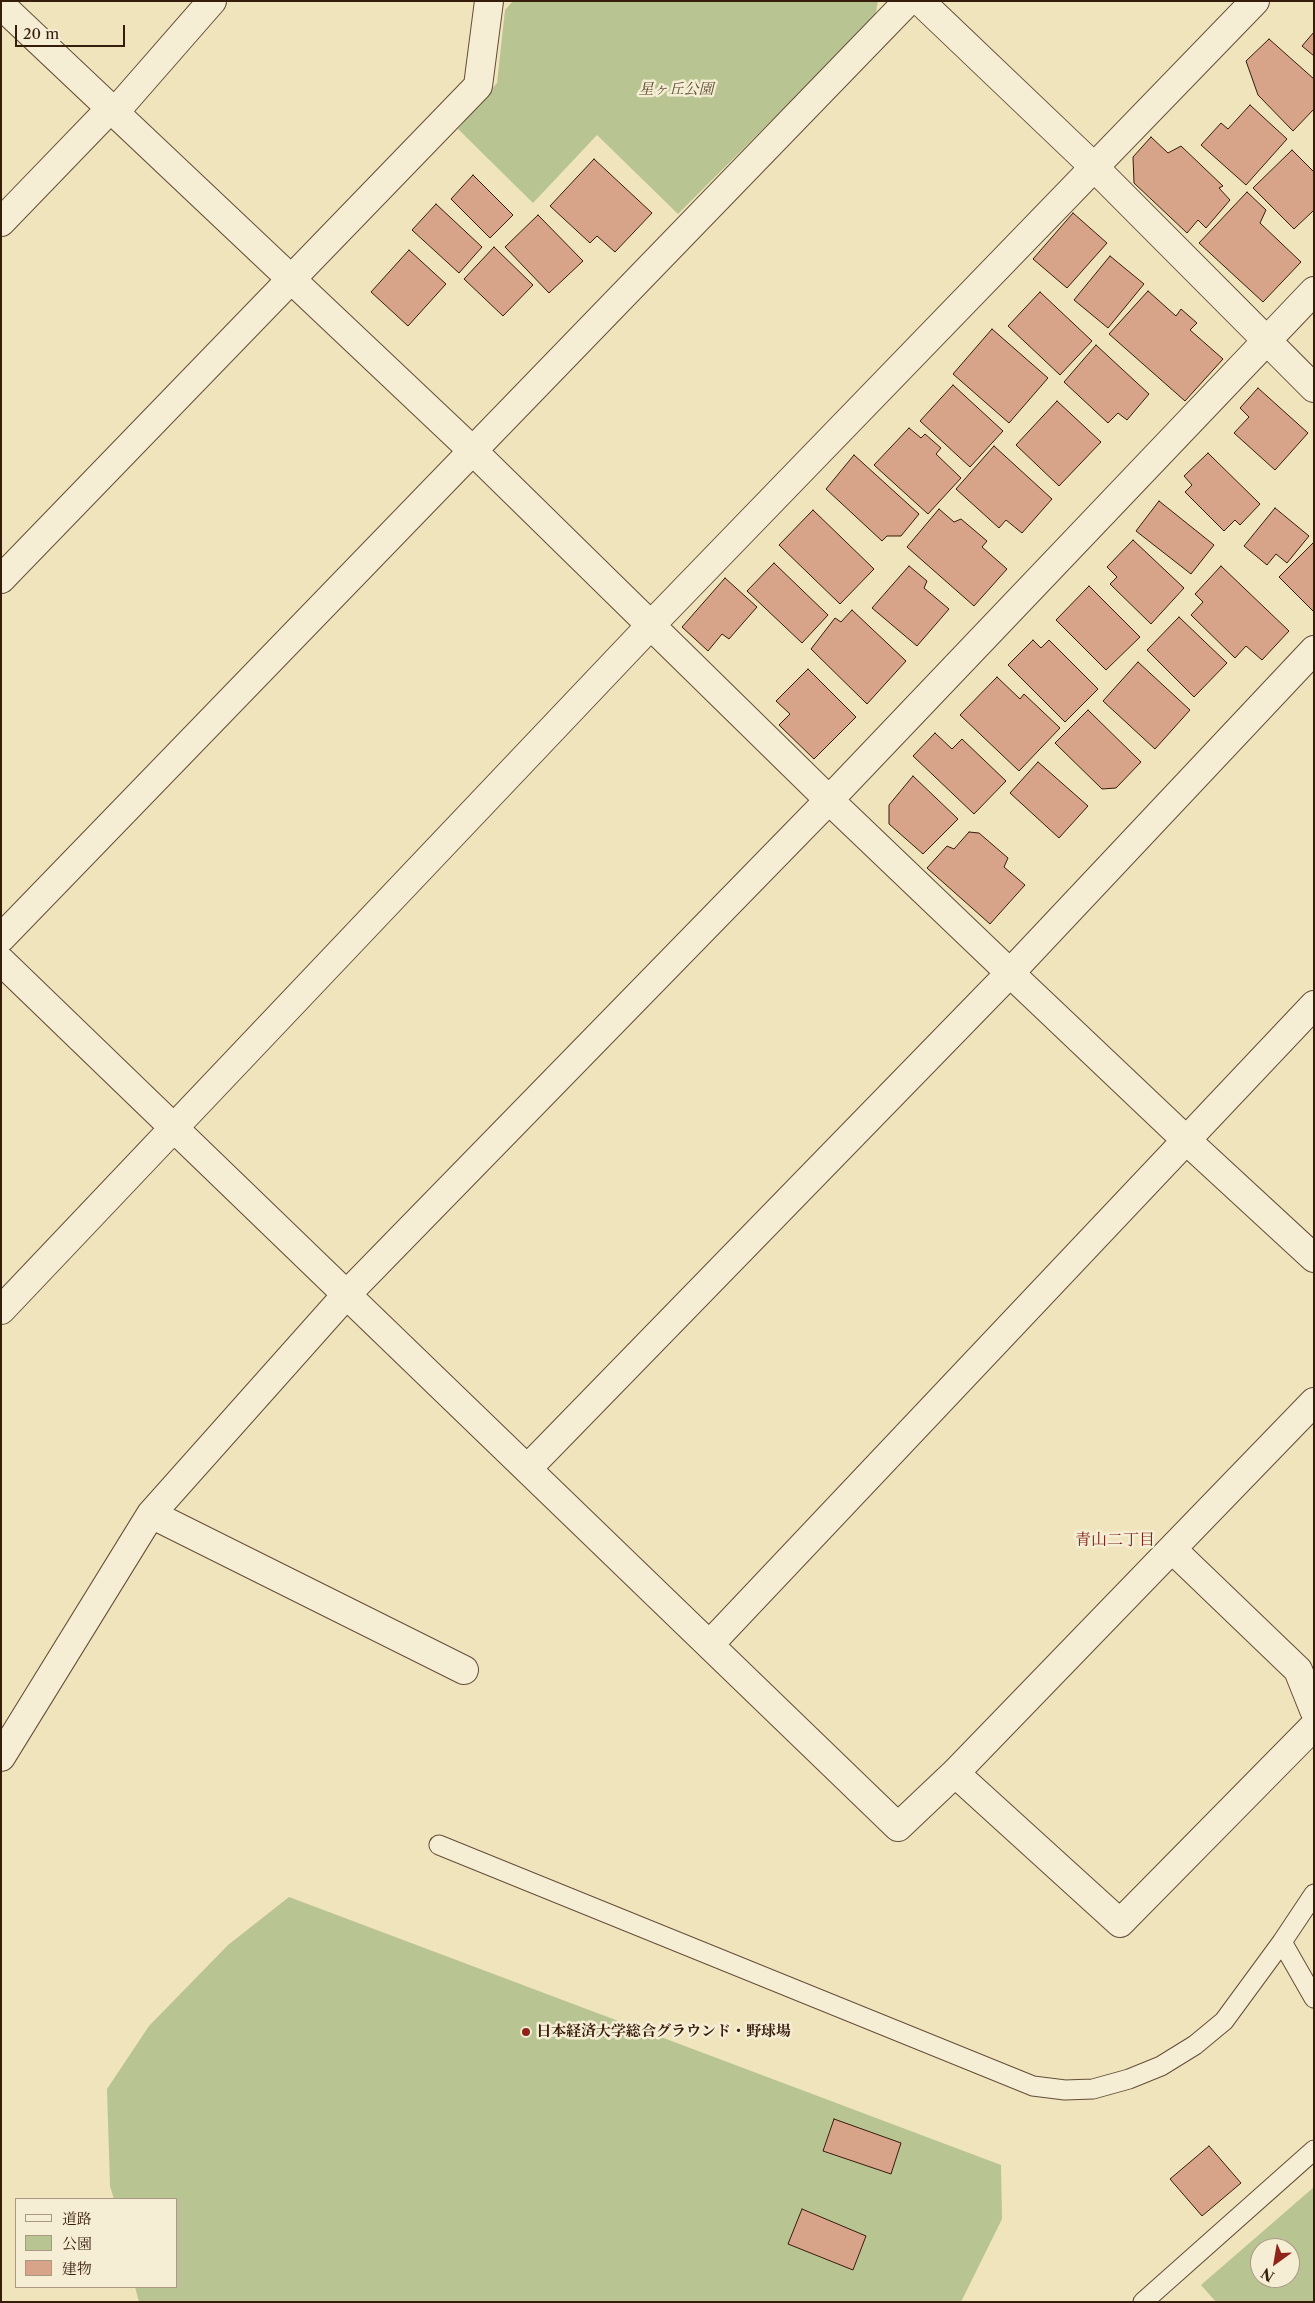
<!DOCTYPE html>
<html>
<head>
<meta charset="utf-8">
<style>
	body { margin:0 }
	#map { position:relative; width:1315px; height:2303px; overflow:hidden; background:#f0e4bd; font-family:"Libre Caslon Text","Noto Serif JP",serif }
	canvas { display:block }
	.frame { position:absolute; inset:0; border:2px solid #361c0b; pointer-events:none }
	.legend { position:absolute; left:15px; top:2198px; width:162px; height:90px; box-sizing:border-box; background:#f5edd4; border:1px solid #a99984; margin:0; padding:6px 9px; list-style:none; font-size:15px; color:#361c0b }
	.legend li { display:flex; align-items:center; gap:10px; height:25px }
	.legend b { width:25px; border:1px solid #a99984 }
	.north { position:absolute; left:1250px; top:2238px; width:50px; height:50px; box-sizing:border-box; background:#f5edd4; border:1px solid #a99984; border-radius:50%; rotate:212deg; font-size:14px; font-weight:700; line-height:20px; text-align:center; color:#361c0b }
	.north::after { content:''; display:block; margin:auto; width:18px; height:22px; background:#8f2418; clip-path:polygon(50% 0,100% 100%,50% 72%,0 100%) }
	.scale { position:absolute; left:15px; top:25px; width:110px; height:22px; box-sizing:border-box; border:2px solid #361c0b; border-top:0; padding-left:6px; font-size:15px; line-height:18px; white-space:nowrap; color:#361c0b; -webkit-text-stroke:4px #f5edd4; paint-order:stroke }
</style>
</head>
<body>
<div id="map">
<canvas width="1315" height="2303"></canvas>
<div class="frame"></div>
<ul class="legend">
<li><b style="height:6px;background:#f5edd4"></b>道路</li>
<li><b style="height:14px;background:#b8c492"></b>公園</li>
<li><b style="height:14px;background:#d7a389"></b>建物</li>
</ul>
<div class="north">N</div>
<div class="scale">20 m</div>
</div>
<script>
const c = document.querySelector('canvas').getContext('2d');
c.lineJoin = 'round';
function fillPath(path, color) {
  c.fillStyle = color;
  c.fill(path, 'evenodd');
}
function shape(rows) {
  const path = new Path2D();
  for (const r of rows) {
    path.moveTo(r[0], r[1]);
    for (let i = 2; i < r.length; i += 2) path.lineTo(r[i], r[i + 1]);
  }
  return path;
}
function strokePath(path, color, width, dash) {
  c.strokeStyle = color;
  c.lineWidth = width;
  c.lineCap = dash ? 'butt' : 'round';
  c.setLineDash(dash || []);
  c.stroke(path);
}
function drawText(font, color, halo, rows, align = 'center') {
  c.font = font + ' "Libre Caslon Text","Noto Serif JP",serif';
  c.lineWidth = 5;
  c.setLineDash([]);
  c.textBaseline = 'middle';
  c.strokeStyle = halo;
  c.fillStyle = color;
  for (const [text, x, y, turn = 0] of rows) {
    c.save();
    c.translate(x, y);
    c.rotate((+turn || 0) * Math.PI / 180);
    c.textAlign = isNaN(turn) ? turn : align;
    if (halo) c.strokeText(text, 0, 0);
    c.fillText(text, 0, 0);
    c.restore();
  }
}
const green = shape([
	[513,1,878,1,875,17,678,214,597,135,533,203,458,129,497,83,505,10],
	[289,1897,1001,2165,1002,2219,961,2302,139,2302,135,2287,176,2287,176,2199,114,2199,110,2186,107,2089,149,2026,228,1945],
	[1314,2187,1314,2302,1216,2302,1201,2285],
	[1260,2248,1290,2248,1290,2278,1260,2278]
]);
const building = shape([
	[1314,32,1314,56,1302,46,1314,32],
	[1269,39,1314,79,1314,109,1293,131,1258,95,1246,61,1269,39],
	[1250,105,1287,139,1246,185,1201,145,1221,123,1228,129,1250,105],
	[1151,137,1168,153,1181,146,1223,186,1219,188,1230,200,1206,228,1198,220,1187,233,1134,183,1133,157,1151,137],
	[1292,150,1314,172,1314,210,1294,229,1253,188,1292,150],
	[594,159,652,213,615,252,597,236,590,243,550,206,594,159],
	[473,175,513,215,490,238,451,199,473,175],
	[1247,192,1266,210,1260,223,1301,262,1263,302,1199,243,1247,192],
	[436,204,482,247,459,273,412,230,436,204],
	[1073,213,1107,243,1067,288,1033,259,1073,213],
	[538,215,583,261,549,293,505,247,538,215],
	[494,247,533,285,503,316,464,279,494,247],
	[409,250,446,284,408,326,371,292,409,250],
	[1110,256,1144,284,1108,328,1074,300,1110,256],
	[1148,291,1176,316,1181,309,1197,323,1190,330,1223,359,1185,401,1109,334,1148,291],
	[1040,292,1092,341,1060,375,1008,326,1040,292],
	[992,329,1048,378,1009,423,953,374,992,329],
	[1096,345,1149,394,1127,420,1118,413,1108,423,1064,382,1096,345],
	[953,385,1003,431,970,467,920,421,953,385],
	[1258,388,1308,433,1275,470,1234,433,1249,417,1240,408,1258,388],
	[1057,401,1101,442,1059,486,1016,445,1057,401],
	[909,428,921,438,925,434,941,448,936,454,961,478,928,514,874,465,909,428],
	[994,446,1052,499,1022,533,1006,520,999,528,956,489,994,446],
	[1208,453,1260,504,1240,525,1235,520,1224,531,1185,492,1192,485,1184,476,1208,453],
	[854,455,919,514,901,536,887,536,882,541,826,489,854,455],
	[1159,501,1214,545,1191,574,1136,531,1159,501],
	[1275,508,1309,536,1287,563,1276,554,1267,565,1244,546,1275,508],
	[939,509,954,522,961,519,987,541,982,547,1007,569,974,606,907,547,939,509],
	[813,510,874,569,840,604,779,545,813,510],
	[1133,540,1184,588,1151,624,1110,584,1117,577,1107,567,1133,540],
	[1314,542,1314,612,1279,577,1314,542],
	[774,563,828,615,802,643,747,591,774,563],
	[909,566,927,581,924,588,949,609,917,646,872,608,909,566],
	[1221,566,1289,631,1262,660,1246,646,1235,658,1191,615,1203,602,1195,594,1221,566],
	[725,578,757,607,729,639,722,634,708,651,682,627,725,578],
	[1089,586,1140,637,1106,670,1056,620,1089,586],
	[852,610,906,661,867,704,811,649,835,618,841,622,852,610],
	[1179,617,1227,663,1194,697,1147,650,1179,617],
	[1033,640,1041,648,1049,640,1098,689,1065,722,1008,665,1033,640],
	[1138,662,1190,710,1155,749,1103,701,1138,662],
	[808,669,856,717,814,759,779,725,790,714,776,701,808,669],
	[997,677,1020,699,1024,694,1060,728,1019,771,960,715,997,677],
	[1088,710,1141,762,1116,788,1102,789,1055,743,1088,710],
	[935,733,952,749,962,739,1006,781,974,814,913,756,935,733],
	[1038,762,1088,806,1059,838,1010,793,1038,762],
	[913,776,958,819,923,854,889,824,889,805,913,776],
	[969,832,979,833,1008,858,1004,867,1025,885,990,924,927,868,947,846,954,849,969,832],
	[834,2119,901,2143,891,2174,823,2151,834,2119],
	[1209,2146,1241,2183,1202,2216,1170,2179,1209,2146],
	[802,2209,866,2236,853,2270,788,2244,802,2209]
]);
const lane = shape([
	[439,1845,1033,2086,1065,2090,1093,2089,1129,2079,1161,2066,1195,2045,1224,2021,1282,1942,1314,1894],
	[1282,1942,1314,1998],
	[1143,2302,1314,2150]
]);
const street = shape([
	[920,1,1093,166,1314,388],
	[1,5,473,451,829,800,1010,973,1185,1139,1314,1258],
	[115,112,212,1],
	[1,222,111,108],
	[1,579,478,86,489,1],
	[1,938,908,1],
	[1,961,898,1827,955,1773,1314,1402],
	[1,1310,651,625,1255,1],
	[528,1468,1010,973,1314,650],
	[151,1514,464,1670],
	[1172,1549,1298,1670,1314,1710],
	[710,1644,1314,1005],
	[1,1757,151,1514,347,1294,829,800,1314,291],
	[955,1773,1120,1923,1314,1726]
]);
const markers = [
	[526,2032,5,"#8f2418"]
];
const parkNames = [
	["星ヶ丘公園",676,90]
];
const poiNames = [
	["日本経済大学総合グラウンド・野球場",536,2032]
];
const neighbourhoodNames = [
	["青山二丁目",1115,1540]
];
fillPath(green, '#b8c492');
fillPath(building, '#d7a389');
strokePath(building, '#361c0b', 1);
strokePath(lane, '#644e38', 21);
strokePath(street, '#644e38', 30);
strokePath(lane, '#f5edd4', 19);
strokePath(street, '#f5edd4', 28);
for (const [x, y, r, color] of markers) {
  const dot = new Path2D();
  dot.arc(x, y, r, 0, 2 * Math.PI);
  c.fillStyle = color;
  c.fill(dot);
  strokePath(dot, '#f5edd4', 2);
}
drawText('italic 15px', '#5d4e34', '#f5edd4', parkNames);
drawText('bold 15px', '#361c0b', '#f5edd4', poiNames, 'left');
drawText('16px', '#7a1f14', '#f5edd4', neighbourhoodNames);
</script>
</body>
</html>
